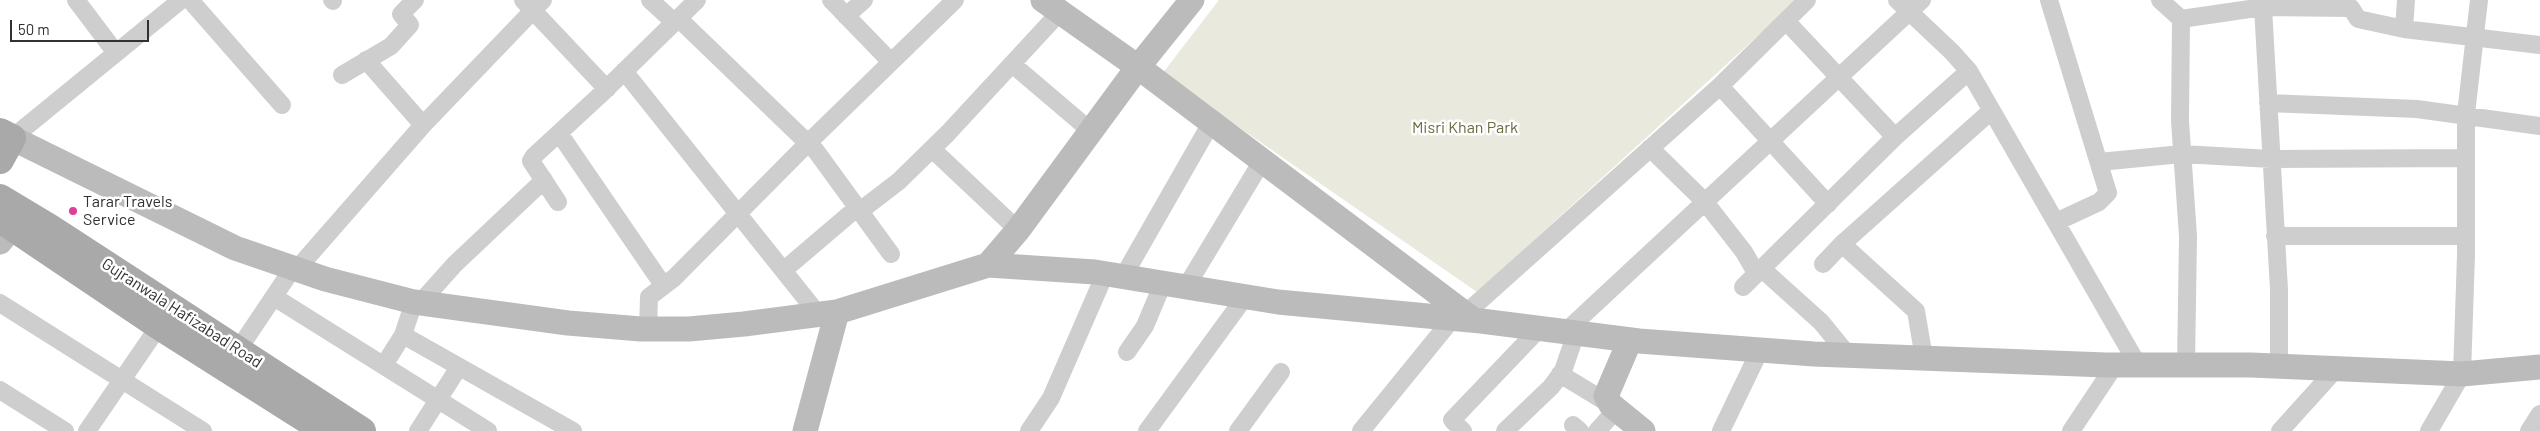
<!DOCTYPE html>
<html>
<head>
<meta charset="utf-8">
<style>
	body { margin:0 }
	#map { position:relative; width:2540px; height:431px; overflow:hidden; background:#fff; font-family:Barlow,sans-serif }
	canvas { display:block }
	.scale { position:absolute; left:10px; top:20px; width:139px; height:22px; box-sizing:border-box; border:2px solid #313131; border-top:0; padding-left:6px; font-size:15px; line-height:18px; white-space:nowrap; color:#313131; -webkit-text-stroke:4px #fff; paint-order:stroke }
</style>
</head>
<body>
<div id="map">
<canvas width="2540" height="431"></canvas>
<div class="scale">50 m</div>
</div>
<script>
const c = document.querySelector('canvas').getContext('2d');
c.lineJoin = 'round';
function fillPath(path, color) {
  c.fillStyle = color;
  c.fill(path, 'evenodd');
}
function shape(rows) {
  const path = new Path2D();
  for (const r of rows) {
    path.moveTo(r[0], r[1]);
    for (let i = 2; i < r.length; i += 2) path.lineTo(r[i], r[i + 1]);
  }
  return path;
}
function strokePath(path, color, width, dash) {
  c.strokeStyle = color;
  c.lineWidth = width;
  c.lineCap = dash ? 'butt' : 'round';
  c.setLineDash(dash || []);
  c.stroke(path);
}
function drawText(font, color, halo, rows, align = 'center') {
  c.font = font + ' Barlow,sans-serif';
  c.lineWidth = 5;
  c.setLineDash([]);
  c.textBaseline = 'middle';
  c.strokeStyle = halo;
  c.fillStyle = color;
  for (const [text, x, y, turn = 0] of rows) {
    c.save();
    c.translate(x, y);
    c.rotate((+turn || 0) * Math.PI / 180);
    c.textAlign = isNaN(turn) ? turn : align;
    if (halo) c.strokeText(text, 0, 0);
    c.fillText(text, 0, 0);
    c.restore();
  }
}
const green = shape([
	[1219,0,1797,0,1477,292,1162,74]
]);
const street = shape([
	[76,0,116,53],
	[190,0,282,105],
	[332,0,333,1],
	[523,0,607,89],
	[650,0,674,22],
	[831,0,891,62],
	[1897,0,1952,52,1969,71,2138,365],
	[2049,0,2108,193,2099,202,2056,222],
	[2160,0,2181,19,2180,121,2188,236,2186,365],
	[2263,7,2279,290,2279,367],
	[846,16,864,0],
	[678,18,816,151,891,254],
	[2181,19,2263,7,2351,8,2358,19,2404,29,2540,45],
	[1786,21,1895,137],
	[2404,29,2406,0],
	[366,60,423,125],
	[1012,64,1092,132],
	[624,71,818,314],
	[342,75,391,46,410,25,401,14,415,0],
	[1720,86,1828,204],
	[2268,103,2417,109,2540,126],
	[559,133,663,285],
	[12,138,181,0],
	[1650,148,1705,202,1744,252,1756,273],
	[932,149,1018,230],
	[2099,162,2182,154,2271,159,2466,158],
	[558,202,531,161,534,156,599,96,697,0],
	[860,211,899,181,948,133,1060,12],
	[2275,236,2466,236],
	[1842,244,1916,311,1924,358],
	[1823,264,1842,244,1991,111],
	[1761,268,1821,322,1848,355],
	[297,269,423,125,543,0],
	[784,270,858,207],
	[1123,277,1211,123],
	[1186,287,1262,161],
	[1743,287,1895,137,1969,71],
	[274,297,488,431],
	[0,303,203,431],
	[420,303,455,264,544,180],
	[1465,314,1720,86,1807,0],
	[648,329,649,297,674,278,808,143,955,0],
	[1565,332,1922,0],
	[403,335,573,431],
	[238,350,293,268],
	[1127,352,1145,326,1163,283],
	[384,365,403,335,414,302],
	[1560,374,1611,405],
	[0,390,65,431],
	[1573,425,1580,431],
	[87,431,159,326],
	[418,431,459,367],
	[1029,431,1051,398,1105,274],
	[1147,431,1245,297],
	[1238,431,1281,372],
	[1361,431,1453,318],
	[1463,431,1452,420,1539,329],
	[1505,431,1551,387,1563,371,1576,333],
	[1597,431,1616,410],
	[1721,431,1760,350],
	[2071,431,2115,365],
	[2280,431,2336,369],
	[2429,431,2462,374,2466,255,2466,114,2479,0],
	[2529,431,2540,414]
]);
const secondary = shape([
	[1043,0,1138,67,1472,319],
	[12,138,235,248,325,279,414,302,568,323,641,329,689,329,744,324,837,312,988,265,1095,272,1278,302,1481,321,1639,341,1814,354,2106,365,2251,365,2462,374,2540,367],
	[0,242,12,227],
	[988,265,1018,230,1138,67,1192,0],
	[1630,340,1606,396,1611,405,1643,431],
	[805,431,837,312]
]);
const primary = shape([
	[0,132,12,138,0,160],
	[0,198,50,228,362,431],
	[0,219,159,326,325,431]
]);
const markers = [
	[73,211,5,"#dd3e99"]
];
const parkNames = [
	["Misri Khan Park",1465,128]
];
const poiNames = [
	["Tarar Travels",83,202],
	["Service",83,220]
];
const streetNames = [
	["Gujranwala Hafizabad Road",182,313,33]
];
fillPath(green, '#eae9dd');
strokePath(street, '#cecece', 18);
strokePath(secondary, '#bbb', 25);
strokePath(primary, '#a9a9a9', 28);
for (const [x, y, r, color] of markers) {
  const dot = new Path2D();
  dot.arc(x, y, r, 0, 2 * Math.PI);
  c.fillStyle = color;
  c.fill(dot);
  strokePath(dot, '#fff', 2);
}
drawText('16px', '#6a6b40', '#fff', parkNames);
drawText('16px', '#313131', '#fff', poiNames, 'left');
drawText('16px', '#313131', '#fff', streetNames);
</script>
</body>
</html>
